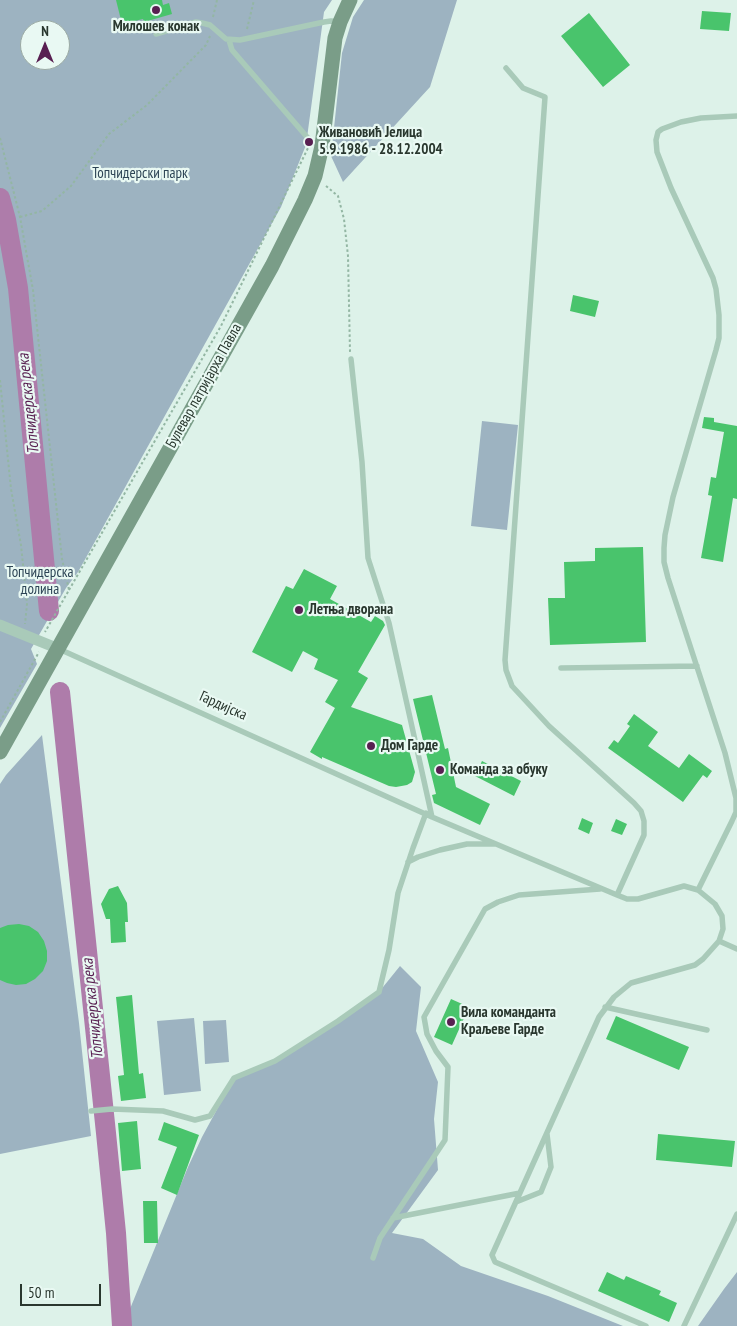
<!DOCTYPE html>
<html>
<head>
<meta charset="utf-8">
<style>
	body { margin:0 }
	#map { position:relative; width:737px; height:1326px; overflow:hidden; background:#ddf2e9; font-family:"PT Sans Narrow",sans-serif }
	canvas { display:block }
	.north { position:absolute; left:20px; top:20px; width:50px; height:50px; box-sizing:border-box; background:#e9f9f3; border:1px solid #9caba4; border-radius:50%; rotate:0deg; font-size:14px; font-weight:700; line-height:20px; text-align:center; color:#29372e }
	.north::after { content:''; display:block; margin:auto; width:18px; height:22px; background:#581f51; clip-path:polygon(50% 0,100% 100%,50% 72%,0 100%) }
	.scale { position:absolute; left:20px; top:1284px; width:81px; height:22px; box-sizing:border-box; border:2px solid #29372e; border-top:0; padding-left:6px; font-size:15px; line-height:18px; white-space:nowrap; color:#29372e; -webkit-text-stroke:4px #e9f9f3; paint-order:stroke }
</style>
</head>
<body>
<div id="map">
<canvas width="737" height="1326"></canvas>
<div class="north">N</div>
<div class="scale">50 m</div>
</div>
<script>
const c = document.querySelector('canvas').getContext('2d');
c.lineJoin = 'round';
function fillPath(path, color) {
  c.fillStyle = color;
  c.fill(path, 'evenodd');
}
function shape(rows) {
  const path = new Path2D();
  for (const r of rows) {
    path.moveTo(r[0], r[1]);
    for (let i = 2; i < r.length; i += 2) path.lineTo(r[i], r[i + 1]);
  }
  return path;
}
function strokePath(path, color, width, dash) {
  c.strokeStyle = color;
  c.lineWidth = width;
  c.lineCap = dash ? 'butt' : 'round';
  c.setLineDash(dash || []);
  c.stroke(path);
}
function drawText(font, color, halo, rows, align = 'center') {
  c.font = font + ' "PT Sans Narrow",sans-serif';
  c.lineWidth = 4.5;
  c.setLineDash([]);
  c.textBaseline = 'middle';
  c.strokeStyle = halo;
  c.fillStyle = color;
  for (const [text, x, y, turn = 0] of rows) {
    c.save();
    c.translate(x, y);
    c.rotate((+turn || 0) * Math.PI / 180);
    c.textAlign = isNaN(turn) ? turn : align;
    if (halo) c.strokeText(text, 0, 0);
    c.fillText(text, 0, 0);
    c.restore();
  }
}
const green = shape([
	[0,0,332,0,324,12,306,145,281,207,78,572,66,588,31,649,37,664,0,728],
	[30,30,60,30,60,60,30,60],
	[364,0,457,0,430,87,343,182,331,156,342,53,353,17],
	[482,421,518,425,507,530,471,526],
	[42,735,79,1023,91,1136,0,1154,0,784,6,775],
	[400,966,421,987,416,1031,438,1082,434,1119,438,1170,392,1233,423,1239,461,1266,548,1296,623,1326,123,1326,188,1167,202,1137,234,1078,275,1061,379,992],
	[194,1018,201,1091,164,1095,157,1021],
	[226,1020,229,1062,205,1064,203,1021],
	[737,1272,737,1326,698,1326,724,1289]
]);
const river = shape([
	[0,198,6,220,18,288,49,611],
	[60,692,106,1133,116,1233,122,1326]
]);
const building = shape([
	[116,0,162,0,163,5,169,3,172,14,144,22,143,19,122,24],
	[702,11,731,13,729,31,700,29],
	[589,13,630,65,603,87,561,36],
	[573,295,599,301,595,317,570,311],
	[704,417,714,418,714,422,737,426,737,499,733,498,723,562,701,558,712,496,708,495,711,477,716,478,724,432,702,428],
	[643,547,646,642,550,645,548,598,565,598,564,562,595,561,595,548],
	[304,569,337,586,330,599,371,622,375,616,383,621,385,625,358,672,368,678,351,707,402,725,415,772,412,782,407,785,396,787,389,786,322,757,322,759,310,752,335,708,325,702,338,680,314,669,318,659,303,651,292,672,252,652,286,586,293,589],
	[432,695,445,749,448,748,456,787,490,804,480,825,434,803,432,795,436,794,413,699],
	[634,714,658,732,648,746,679,768,689,754,712,771,707,778,703,775,683,802,608,748,614,740,618,743,630,726,627,724],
	[482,761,521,781,514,796,475,776],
	[582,818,593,823,589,834,578,829],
	[616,819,627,824,622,835,611,831],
	[118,886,127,903,128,922,125,922,126,942,111,943,110,919,106,919,101,904,109,889],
	[19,924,29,926,38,932,44,941,47,951,47,961,43,971,35,979,26,984,16,985,7,983,0,980,0,928,8,925],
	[132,995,139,1074,143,1073,146,1098,121,1101,118,1076,124,1075,116,997],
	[451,999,469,1007,452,1045,434,1037],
	[616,1016,689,1047,679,1070,606,1039],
	[137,1121,141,1169,122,1171,118,1123],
	[164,1122,199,1135,177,1195,161,1188,177,1147,158,1140],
	[658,1134,735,1141,732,1167,656,1160],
	[143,1201,157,1201,158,1243,144,1243],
	[607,1272,624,1280,626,1276,661,1291,659,1295,677,1303,669,1322,598,1291]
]);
const path = shape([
	[213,17,217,0],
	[247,29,254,0],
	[0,138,20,217,33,290,62,559,69,590,45,632],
	[326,186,338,196,344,219,348,256,350,352],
	[20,217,42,211,71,186,109,134,147,105,206,45,210,36],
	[0,380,11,489,21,545,27,604,25,624],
	[69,590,221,326,308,148],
	[0,722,39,652]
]);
const lane = shape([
	[156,34,196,22,202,23,210,25,226,39,240,40,324,22,331,21,340,22],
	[229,40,232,50,307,137,312,142,321,145],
	[506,68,523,88,545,97,505,660,506,670,512,686,549,726,634,803,641,811,644,821,644,835,617,895],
	[351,359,362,462,368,558,389,623,432,817],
	[59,649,432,817,617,895,627,899,638,899,684,886,698,890,715,904,722,916,723,929,719,941,703,959,695,965,631,983,614,997,599,1017,492,1255,495,1262,646,1326],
	[561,668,697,666],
	[408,862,418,857,440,850,467,844,494,844],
	[698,890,732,821,736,812,736,798,725,753,668,578,664,562,664,548,665,535,673,497,716,350,719,338,719,315,716,289,713,278,671,188,657,152,656,140,658,132,662,129,681,122,701,118,737,116],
	[719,941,737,949],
	[605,1007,707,1030],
	[91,1111,112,1109,163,1111,195,1120,210,1116,234,1078,275,1061,338,1021,379,992,389,950,398,893,413,848,426,813],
	[516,1202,541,1192,551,1167,547,1134],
	[393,1218,520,1193],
	[373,1258,380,1238,445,1140,448,1067,436,1051,427,1034,424,1017,485,909,498,902,519,895,600,889],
	[684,1326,737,1214]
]);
const street = shape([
	[0,625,59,649]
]);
const secondary = shape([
	[0,752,272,266,305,200,315,176,322,146,335,38,340,22,350,0]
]);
const markers = [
	[156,10,5,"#581f51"],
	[309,142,5,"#581f51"],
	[299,610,5,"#581f51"],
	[371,746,5,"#581f51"],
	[440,770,5,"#581f51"],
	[451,1022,5,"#581f51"]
];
const poiNames = [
	["Милошев конак",156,27,"center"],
	["Живановић Јелица",319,133],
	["5.9.1986 - 28.12.2004",319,150],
	["Летња дворана",309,610],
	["Дом Гарде",381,746],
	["Команда за обуку",450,770],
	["Вила команданта",461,1013],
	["Краљеве Гарде",461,1030]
];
const parkNames = [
	["Топчидерски парк",140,174],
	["Топчидерска",40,573],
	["долина",40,590]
];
const streetNames = [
	["Булевар патријарха Павла",204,386,-61],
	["Гардијска",223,706,24]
];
const waterNames = [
	["Топчидерска река",29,404,-96],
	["Топчидерска река",93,1009,-96]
];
fillPath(green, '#9db3c1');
strokePath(river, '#ae7caa', 20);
fillPath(building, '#49c46c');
strokePath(path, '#93b6a3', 2, [2.5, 2.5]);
strokePath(lane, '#a9cab9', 5.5);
strokePath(street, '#a9cab9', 11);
strokePath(secondary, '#7a9d88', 15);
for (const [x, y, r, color] of markers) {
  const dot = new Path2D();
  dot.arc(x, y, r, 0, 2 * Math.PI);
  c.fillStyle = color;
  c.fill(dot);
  strokePath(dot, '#e9f9f3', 2);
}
drawText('bold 15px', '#29372e', '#e9f9f3', poiNames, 'left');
drawText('15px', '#2d4455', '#e9f9f3', parkNames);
drawText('15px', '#29372e', '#e9f9f3', streetNames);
drawText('italic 16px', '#581f51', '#e9f9f3', waterNames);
</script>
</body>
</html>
